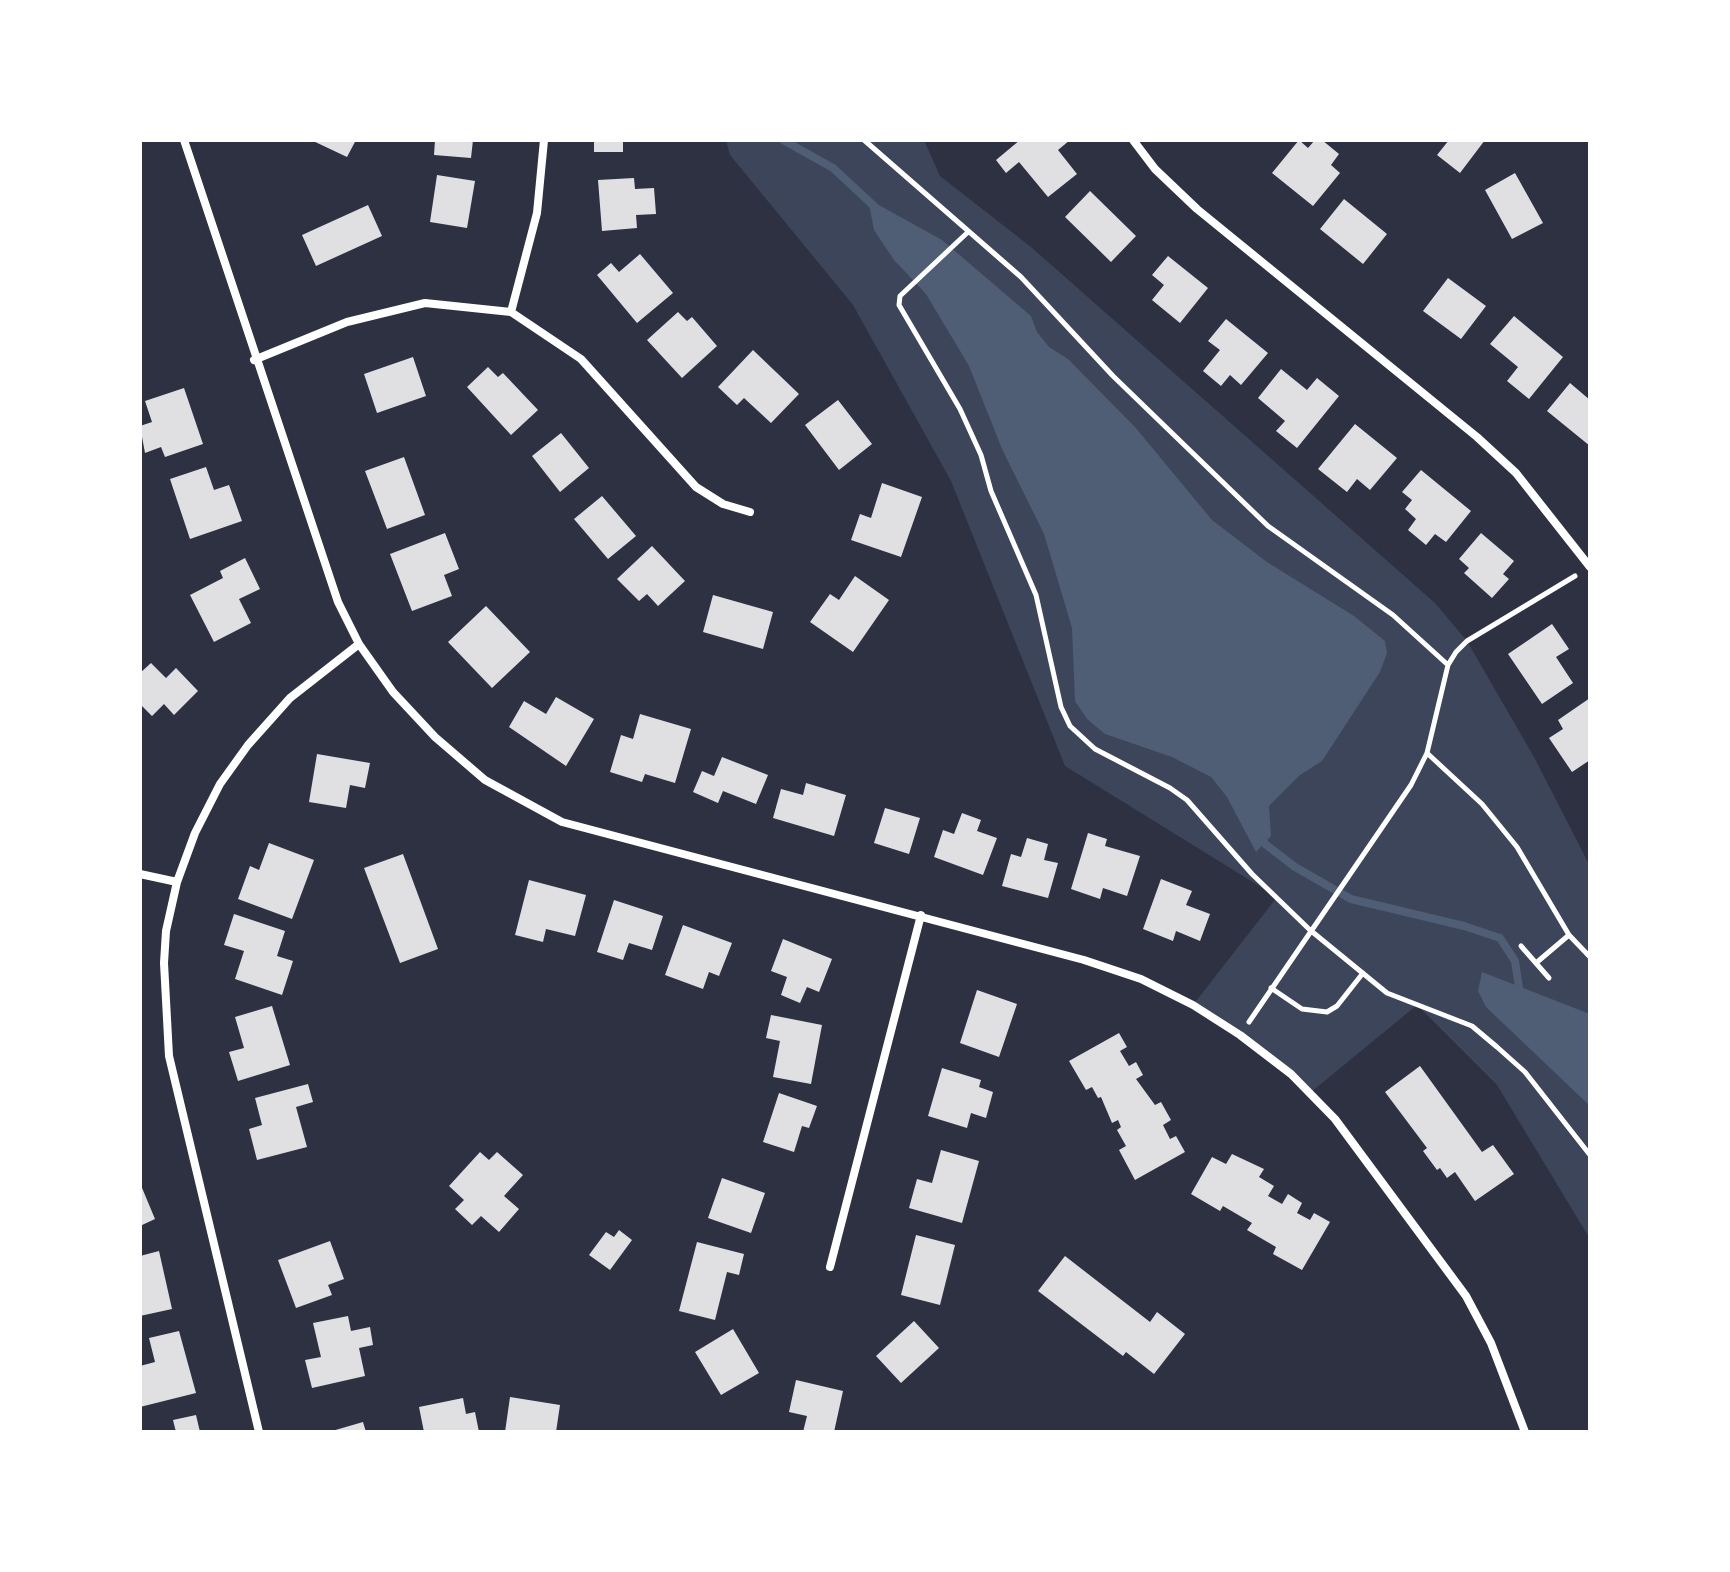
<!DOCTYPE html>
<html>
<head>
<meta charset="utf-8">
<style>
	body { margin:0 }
	#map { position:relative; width:1730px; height:1572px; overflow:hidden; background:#2d3142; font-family:Cabin,sans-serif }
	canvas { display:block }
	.frame { position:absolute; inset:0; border:142px solid #fff; pointer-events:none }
</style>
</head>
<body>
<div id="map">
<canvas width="1730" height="1572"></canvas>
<div class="frame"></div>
</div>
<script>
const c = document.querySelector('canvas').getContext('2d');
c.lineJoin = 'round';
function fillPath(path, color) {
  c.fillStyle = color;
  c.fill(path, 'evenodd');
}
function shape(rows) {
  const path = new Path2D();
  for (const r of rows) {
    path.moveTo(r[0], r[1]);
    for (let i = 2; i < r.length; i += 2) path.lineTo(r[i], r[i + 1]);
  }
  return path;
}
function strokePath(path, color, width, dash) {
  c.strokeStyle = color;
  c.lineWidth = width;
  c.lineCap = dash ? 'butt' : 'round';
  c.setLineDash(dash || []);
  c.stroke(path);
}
const green = shape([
	[726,140,924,140,940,176,1031,247,1435,603,1467,641,1534,757,1590,866,1590,1239,1497,1085,1417,1005,1310,1093,1193,1005,1277,897,1065,766,951,481,853,305,730,155]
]);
const water = shape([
	[868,199,942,240,1031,316,1037,332,1049,347,1068,359,1135,427,1212,520,1267,562,1354,616,1385,641,1387,653,1380,672,1322,761,1300,775,1269,806,1271,836,1256,852,1227,797,1211,777,1172,757,1105,734,1087,719,1075,701,1072,628,1044,534,1002,449,969,366,926,294,894,260,874,230],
	[1482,972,1590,1014,1590,1106,1486,1007,1478,991]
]);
const stream = shape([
	[783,140,833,168,875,207],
	[1262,837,1265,844,1295,867,1351,899,1464,926,1500,938,1515,961,1520,995]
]);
const building = shape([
	[311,140,356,140,347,157],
	[435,140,473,140,471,158,434,155],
	[594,140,623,140,623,152,594,152],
	[1020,140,1070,140,1058,150,1077,174,1048,197,1019,162,1006,173,996,160],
	[1299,140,1308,148,1315,140,1322,140,1339,154,1331,165,1340,173,1313,206,1272,173],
	[1449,140,1485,140,1460,173,1437,155],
	[1515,173,1543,223,1512,239,1485,190],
	[437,175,475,181,467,228,430,222],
	[634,178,635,189,654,188,656,214,636,215,637,228,602,231,598,180],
	[1090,191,1136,236,1111,262,1065,217],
	[1344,199,1387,234,1363,264,1320,229],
	[368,205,382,236,316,266,302,235],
	[640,254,673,293,637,323,597,275,611,263,619,272],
	[1168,256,1208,288,1180,323,1152,300,1164,285,1152,275],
	[1448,278,1486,306,1461,339,1423,311],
	[678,312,687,321,692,317,717,346,682,378,647,340],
	[1514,316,1563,357,1529,399,1507,381,1518,367,1490,344],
	[1226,319,1268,353,1241,385,1230,375,1221,386,1203,371,1220,350,1208,341],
	[753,350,799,394,771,423,744,398,737,405,718,387],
	[413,357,426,396,377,413,364,374],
	[488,367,498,377,503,373,538,410,511,435,467,387],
	[1281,369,1307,390,1317,378,1339,396,1297,448,1276,431,1285,421,1258,398],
	[1570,383,1590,400,1590,446,1547,411],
	[184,388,203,444,165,457,161,447,145,453,140,426,152,422,145,401],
	[838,400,872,444,839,470,805,425],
	[1355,424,1397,458,1370,490,1357,479,1347,492,1318,469],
	[561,433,589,468,560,492,532,456],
	[404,457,425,515,387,529,365,471],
	[206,467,214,490,229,485,242,521,190,539,170,479],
	[1421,470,1471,511,1446,542,1435,534,1426,545,1408,530,1416,519,1405,509,1412,500,1402,492],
	[882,483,922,497,901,557,851,540,860,514,871,518],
	[602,496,636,536,608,559,574,519],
	[445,533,459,569,444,575,452,596,412,611,390,554],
	[1481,533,1514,561,1503,574,1509,579,1492,598,1464,573,1469,568,1459,559],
	[652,546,685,581,658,606,647,594,639,601,617,579],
	[245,558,260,589,239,599,251,623,214,642,190,595,223,578,220,571],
	[855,576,889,600,853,652,810,622,830,594,839,600],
	[713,595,773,612,763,649,703,632],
	[486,606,530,652,492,688,448,642],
	[1552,624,1569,649,1556,657,1573,683,1542,704,1508,654],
	[151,663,166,678,176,668,198,691,174,715,164,704,152,716,140,704,140,673],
	[556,697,594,719,566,766,509,727,524,701,546,714],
	[1590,698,1590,760,1572,772,1549,738,1563,729,1558,720],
	[640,714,691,729,675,783,645,774,642,782,610,772,621,735,633,739],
	[317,754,370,763,365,788,350,785,346,808,309,802],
	[722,757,768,775,756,804,723,791,718,803,693,792,702,771,714,776],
	[806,783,846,795,834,836,773,818,781,789,803,795],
	[885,808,920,818,909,854,874,843],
	[962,813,981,820,977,831,997,838,983,875,934,857,943,830,954,834],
	[1088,833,1107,839,1105,846,1140,856,1127,896,1103,888,1100,899,1071,889],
	[1027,838,1048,844,1044,860,1058,863,1048,898,1002,886,1011,854,1021,857],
	[269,843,314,860,292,919,238,899,250,866,259,870],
	[403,854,438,949,400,963,364,868],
	[1161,879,1192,891,1186,905,1210,914,1200,941,1176,931,1173,941,1143,929],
	[529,880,586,895,575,936,546,929,543,942,515,935],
	[614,900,663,916,652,950,629,943,623,960,597,952],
	[234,914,285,931,277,956,293,961,282,995,235,979,244,951,224,945],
	[683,925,732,943,719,976,709,972,703,989,665,975],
	[783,939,832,959,819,992,807,987,800,1003,781,995,787,977,771,971],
	[977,990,1017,1004,999,1057,960,1043],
	[272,1006,290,1065,238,1081,229,1052,244,1048,235,1017],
	[771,1015,822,1025,811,1084,773,1077,780,1041,766,1038],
	[1119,1033,1127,1047,1120,1051,1129,1066,1136,1062,1143,1075,1136,1079,1155,1105,1161,1102,1171,1120,1163,1125,1170,1139,1176,1136,1185,1152,1135,1180,1119,1150,1126,1146,1117,1130,1121,1127,1118,1120,1112,1123,1101,1097,1098,1098,1092,1087,1086,1090,1069,1061],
	[1420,1066,1482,1152,1493,1145,1514,1174,1475,1201,1455,1172,1447,1178,1440,1168,1437,1170,1423,1151,1427,1148,1385,1092],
	[942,1068,981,1080,979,1087,993,1092,986,1118,971,1113,967,1128,928,1116],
	[308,1084,313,1102,296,1107,307,1147,257,1160,249,1129,262,1125,255,1098],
	[779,1093,817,1106,809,1128,802,1126,794,1152,763,1142],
	[941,1150,979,1161,962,1223,909,1208,917,1179,932,1183],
	[480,1152,489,1160,497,1152,523,1175,504,1196,519,1209,499,1232,481,1216,472,1225,455,1209,464,1200,449,1186],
	[1232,1154,1264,1169,1259,1177,1274,1186,1268,1196,1282,1204,1288,1194,1302,1203,1297,1213,1310,1220,1314,1213,1330,1222,1302,1270,1273,1254,1276,1247,1247,1230,1252,1223,1223,1206,1220,1211,1191,1194,1212,1157,1226,1164],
	[722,1178,765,1193,751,1233,708,1218],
	[140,1183,155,1219,140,1226],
	[619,1230,632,1240,610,1270,589,1255,606,1232,614,1237],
	[916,1235,955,1245,940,1305,901,1295],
	[330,1241,344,1279,328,1285,332,1295,296,1308,278,1260],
	[697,1242,744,1254,739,1275,727,1272,715,1320,679,1311],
	[159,1251,172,1309,140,1316,140,1256],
	[1065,1256,1150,1322,1157,1312,1185,1334,1154,1374,1126,1352,1123,1356,1038,1291],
	[348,1316,351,1331,370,1327,373,1345,359,1348,365,1376,312,1388,305,1360,321,1357,313,1323],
	[914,1321,939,1348,901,1383,876,1356],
	[733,1329,759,1373,721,1395,695,1352],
	[179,1331,196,1393,140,1407,140,1366,155,1362,149,1338],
	[796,1380,843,1391,834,1432,803,1432,807,1416,789,1412],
	[510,1397,560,1405,556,1432,505,1432],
	[463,1398,466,1414,475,1412,479,1432,424,1432,419,1407],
	[196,1415,200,1432,176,1432,173,1420],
	[363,1422,366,1432,332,1432,332,1431]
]);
const path = shape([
	[864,140,1021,277,1113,376,1268,526,1393,615,1448,665],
	[968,232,900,296,899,305,960,409,981,455,991,491,1036,595,1061,707,1070,726,1095,749,1170,788,1187,800,1252,874,1310,930,1387,993,1472,1026,1497,1047,1525,1072,1590,1155],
	[1427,753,1482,804,1517,847,1569,935,1590,957],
	[1521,946,1549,978],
	[1536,963,1569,935],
	[1271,988,1302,1009,1327,1012,1337,1006,1363,973],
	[1249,1022,1411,785,1427,753,1448,665,1456,652,1467,641,1575,576]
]);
const minor = shape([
	[184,140,338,602,359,644,393,692,435,737,485,780,562,822,1084,960,1141,979,1193,1005,1240,1035,1291,1074,1335,1119,1466,1296,1491,1343,1525,1432],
	[1133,140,1155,169,1197,209,1477,437,1516,473,1590,567],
	[511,312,537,213,544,140],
	[254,360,347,322,425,303,511,312,581,359,696,487,723,504,750,512],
	[140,874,177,882],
	[830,1267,921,915],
	[259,1432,169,1056,164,963,166,931,177,882,195,833,220,784,248,745,290,698,359,644]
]);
fillPath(green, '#3c4559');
fillPath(water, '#4f5d75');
strokePath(stream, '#4f5d75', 8);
fillPath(building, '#e0e0e3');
strokePath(path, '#fff', 5);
strokePath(minor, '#fff', 8);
</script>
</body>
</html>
